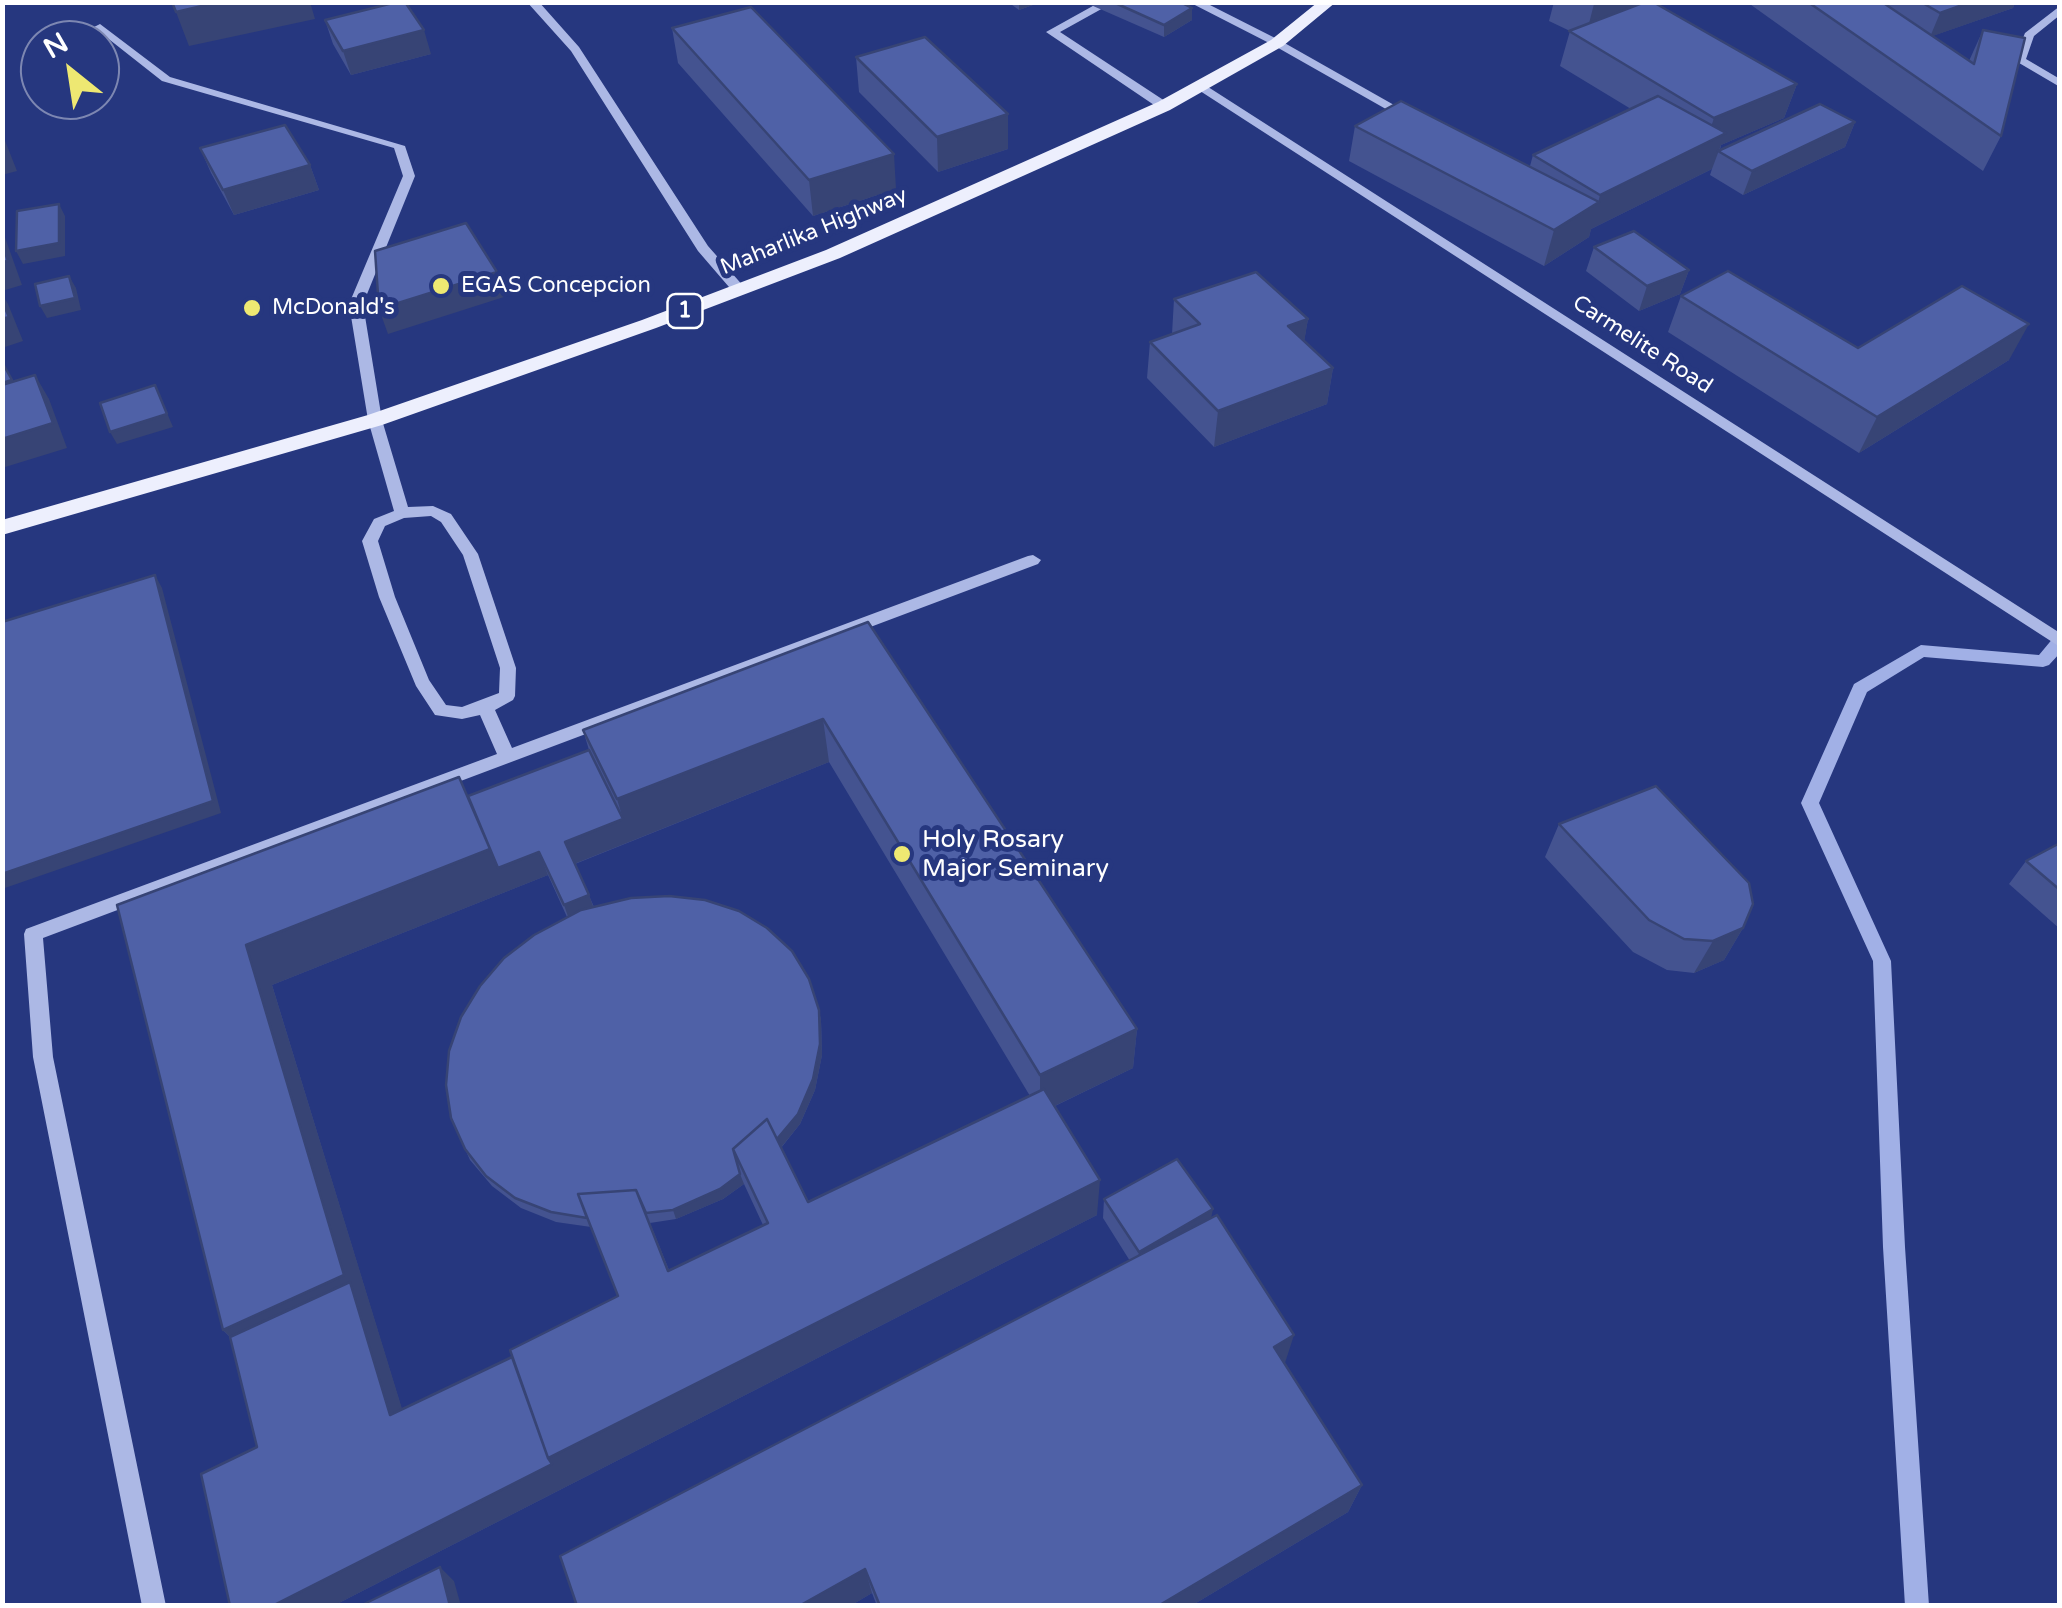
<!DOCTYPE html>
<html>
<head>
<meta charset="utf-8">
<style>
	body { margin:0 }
	#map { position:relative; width:2062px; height:1608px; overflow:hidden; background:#26377f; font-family:"Varela Round",sans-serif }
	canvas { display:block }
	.frame { position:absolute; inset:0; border:5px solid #fff; pointer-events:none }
	.north { position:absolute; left:20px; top:20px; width:100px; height:100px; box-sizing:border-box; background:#26377f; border:2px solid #7d87b2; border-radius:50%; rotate:330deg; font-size:28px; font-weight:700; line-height:40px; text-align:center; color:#fff }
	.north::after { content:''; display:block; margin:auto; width:35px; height:45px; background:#eee872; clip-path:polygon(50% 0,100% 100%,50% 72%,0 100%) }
</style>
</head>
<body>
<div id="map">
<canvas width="2062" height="1608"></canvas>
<div class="frame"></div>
<div class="north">N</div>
</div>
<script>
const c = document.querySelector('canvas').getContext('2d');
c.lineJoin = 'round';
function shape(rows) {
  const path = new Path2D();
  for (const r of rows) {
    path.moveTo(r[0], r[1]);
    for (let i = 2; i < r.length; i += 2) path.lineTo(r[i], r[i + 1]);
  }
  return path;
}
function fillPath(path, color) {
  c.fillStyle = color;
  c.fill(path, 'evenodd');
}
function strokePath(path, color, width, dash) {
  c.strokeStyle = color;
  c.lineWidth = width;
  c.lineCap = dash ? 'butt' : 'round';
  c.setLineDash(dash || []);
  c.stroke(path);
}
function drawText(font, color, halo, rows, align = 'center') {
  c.font = font + ' "Varela Round",sans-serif';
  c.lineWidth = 10;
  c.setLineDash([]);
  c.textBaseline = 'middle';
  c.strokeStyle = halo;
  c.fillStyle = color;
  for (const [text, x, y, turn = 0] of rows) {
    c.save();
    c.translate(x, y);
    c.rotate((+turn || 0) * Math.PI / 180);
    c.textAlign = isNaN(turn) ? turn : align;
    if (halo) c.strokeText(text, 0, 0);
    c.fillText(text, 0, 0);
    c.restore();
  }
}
const stream = shape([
	[2060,635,2060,653,2049,665,2043,667,1924,657,1867,692,1819,803,1891,961,1905,1247,1929,1606,1905,1606,1883,1247,1873,961,1801,803,1854,684,1921,645,2039,655,2054,637,2060,635]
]);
const minor = shape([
	[527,2,539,2,579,47,708,246,745,288,745,294,735,294,698,251,571,51,527,2],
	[1100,2,1114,2,1060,32,1168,103,1168,109,1160,109,1046,32,1100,2],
	[1189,2,1204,2,1281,41,1417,118,1407,121,1273,45,1189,2],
	[2060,6,2060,15,2034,36,2026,59,2060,79,2060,87,2014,60,2025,33,2060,6],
	[100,24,170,77,405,146,415,176,363,304,382,420,408,507,433,506,451,514,478,554,516,668,515,696,513,700,495,710,512,748,1028,556,1033,555,1041,560,1038,564,43,938,53,1057,166,1606,142,1606,33,1057,24,934,26,929,497,754,480,715,462,719,435,715,416,686,379,597,362,541,374,519,394,511,368,420,349,304,403,176,394,148,162,81,96,29,94,27,100,24],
	[431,516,441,522,463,555,500,668,499,693,462,707,446,705,429,680,395,597,378,541,385,526,404,518,431,516],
	[1197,85,1205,85,2060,633,2060,647,1197,89,1197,85]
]);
const major = shape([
	[1318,2,1336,2,1283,46,1170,110,840,258,656,328,382,425,2,535,2,520,368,415,642,320,826,250,1158,102,1271,40,1318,2]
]);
const wall = shape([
	[1008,2,1041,2,1019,10],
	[1084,2,1180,2,1192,20,1164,37],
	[1554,2,1658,2,1656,4,1797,84,1784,118,1721,145,1720,150,1855,122,1845,147,1743,195,1710,175,1712,169,1591,229,1589,237,1544,266,1349,161,1355,126,1530,166,1533,155,1631,109,1560,66,1570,31,1549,21],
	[1747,2,2015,2,2013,8,1932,36,1969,61,1983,30,2001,136,1983,171],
	[325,20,431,54,351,75,333,44],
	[672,28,896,189,813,216,678,63],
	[856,57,1008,114,1008,149,938,172,859,92],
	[200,148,310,165,319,190,234,215,211,173],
	[1594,247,1689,270,1680,294,1639,311,1586,271],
	[1681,296,1858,348,2009,360,1859,453,1668,332],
	[1174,299,1308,319,1304,341,1333,368,1327,404,1214,447,1147,378,1150,342,1172,334],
	[868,622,1137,1029,1133,1068,1055,1106,1097,1215,333,1606,257,1447,230,1337,223,1330,117,905,467,796,589,750,583,730],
	[829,762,1030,1096,808,1202,781,1148,800,1124,815,1090,822,1055,821,1021,819,1010,594,907,575,864],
	[548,875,567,917,465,1149,470,1160,492,1186,521,1208,556,1222,591,1227,618,1296,512,1357,402,1410,272,985],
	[744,1184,763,1225,669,1270,650,1223,676,1219,723,1199],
	[1559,824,1743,928,1724,960,1694,973,1667,970,1633,952,1545,857],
	[2060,843,2060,929,2009,884,2026,861],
	[1104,1199,1211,1219,1285,1364,1362,1485,1348,1512,1191,1606,877,1606,872,1593,850,1606,577,1606,1130,1261,1103,1218]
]);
const shadedWall = shape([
	[219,2,310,2,315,19,189,46,176,12],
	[1019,2,1041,2,1019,10],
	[1598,2,1658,2,1585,39,1594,4],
	[1971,2,2015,2,2013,8,1930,37,1940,13],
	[1192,8,1192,20,1164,37,1164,25],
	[424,30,431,54,351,75,343,51],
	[1797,84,1784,118,1721,145,1712,169,1591,229,1589,237,1544,266,1554,230,1598,203,1600,195,1706,142,1714,118],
	[1008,114,1008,149,938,172,937,137],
	[1855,122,1845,147,1743,195,1752,171],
	[2,133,17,171,2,175],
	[894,154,896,189,813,216,809,180],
	[310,165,319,190,234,215,223,190],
	[59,204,65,216,65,256,23,264,16,251],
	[2,229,22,285,2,291],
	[1689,270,1680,294,1639,311,1647,286],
	[497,272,504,297,388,334,379,309],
	[69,276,76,288,81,310,47,318,40,306],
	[2,294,8,304,23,341,2,348],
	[1308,319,1302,355,1288,326],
	[2029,324,2009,360,1859,453,1877,417],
	[1333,368,1327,404,1214,447,1218,411],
	[35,375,49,399,67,448,2,468,2,439],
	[155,385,173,427,117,444,110,432],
	[155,575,162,588,221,813,2,889,2,874],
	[823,719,829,762,574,864,565,842,623,819,617,799],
	[490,849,539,852,548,875,272,985,411,1438,255,1362,223,1330,246,945],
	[589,895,597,917,572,928,564,905],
	[1743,928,1724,960,1694,973,1713,941],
	[819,1010,821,1021,822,1055,815,1090,800,1124,762,1171],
	[1137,1029,1133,1068,1040,1113,1040,1075],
	[740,1174,744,1184,723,1199,676,1219,673,1210],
	[1100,1180,1097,1215,333,1606,272,1606,548,1458],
	[1213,1209,1209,1228,1136,1270,1139,1252],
	[1294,1335,1284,1366,1274,1347],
	[1362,1485,1348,1512,1191,1606,1158,1606],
	[440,1567,454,1581,461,1606,450,1606],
	[865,1569,872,1593,850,1606,799,1606]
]);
const building = shape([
	[172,2,219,2,176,12,172,2],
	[397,2,405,2,424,30,343,51,325,20,397,2],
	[1113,2,1180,2,1192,8,1164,25,1113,2],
	[1645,2,1653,2,1797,84,1714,118,1569,31,1645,2],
	[1808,2,1882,2,1974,64,1983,30,2025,38,2001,136,1808,2],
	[1921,2,1971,2,1940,13,1921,2],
	[751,7,894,154,809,180,672,28,751,7],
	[925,37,1008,114,937,137,856,57,925,37],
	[1658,96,1726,133,1600,195,1533,155,1658,96],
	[1401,101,1599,202,1554,230,1355,126,1401,101],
	[1820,104,1855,122,1752,171,1718,151,1820,104],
	[285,125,310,165,223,190,200,148,285,125],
	[59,204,59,243,16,251,17,211,59,204],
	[466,223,497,272,379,309,375,251,466,223],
	[1634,231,1689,270,1647,286,1594,247,1634,231],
	[2,243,8,261,2,262,2,243],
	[1728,271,1858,348,1962,286,2029,324,1877,417,1681,296,1728,271],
	[1256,272,1308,319,1288,326,1333,368,1218,411,1150,342,1200,324,1174,299,1256,272],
	[69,276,75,298,40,306,35,284,69,276],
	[2,301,9,317,2,319,2,301],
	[2,362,12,380,2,383,2,362],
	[35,375,53,423,2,439,2,385,35,375],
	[155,385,167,414,110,432,100,403,155,385],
	[155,575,213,801,2,874,2,622,155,575],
	[868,622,1137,1029,1040,1075,823,719,617,799,583,730,868,622],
	[589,750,623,819,565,842,589,895,564,905,539,852,498,868,468,796,589,750],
	[459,777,490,849,246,945,344,1275,223,1330,117,905,459,777],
	[1656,786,1749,883,1753,904,1743,928,1713,941,1684,939,1649,920,1559,824,1656,786],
	[2060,843,2060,890,2026,861,2060,843],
	[669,896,705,900,739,911,767,928,792,951,809,979,819,1010,820,1044,813,1079,798,1114,777,1139,767,1119,733,1149,740,1174,720,1189,673,1210,646,1213,636,1190,578,1194,587,1218,551,1212,515,1198,486,1176,465,1149,451,1118,446,1085,449,1051,461,1017,480,986,504,958,534,935,581,910,631,898,669,896],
	[1044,1089,1100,1180,548,1458,510,1350,618,1296,578,1194,636,1190,668,1271,768,1223,733,1149,767,1119,808,1202,1044,1089],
	[1177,1159,1213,1209,1139,1252,1104,1199,1177,1159],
	[1217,1215,1294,1335,1274,1347,1362,1485,1158,1606,880,1606,865,1569,799,1606,577,1606,560,1556,1217,1215],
	[350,1282,390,1415,512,1357,548,1458,552,1464,272,1606,230,1606,201,1474,257,1447,230,1337,350,1282],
	[440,1567,450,1606,360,1606,440,1567]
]);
const markers = [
	[441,286,10,"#eee872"],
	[252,308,10,"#eee872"],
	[902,854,10,"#eee872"]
];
const farStreetnames = [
	["Maharlika Highway",814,232,-22],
	["Carmelite Road",1642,345,33]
];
const farPoinames = [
	["EGAS Concepcion",461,286],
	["McDonald's",272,308]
];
const shields = [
	[685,311,35]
];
const shieldNames = [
	["1",685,311]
];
const poiNames = [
	["Holy Rosary",922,840],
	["Major Seminary",922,869]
];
fillPath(stream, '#a1b0e6');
fillPath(minor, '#acb8e5');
fillPath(major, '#edeffd');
fillPath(wall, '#445390');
fillPath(shadedWall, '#374475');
fillPath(building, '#4f61a7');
strokePath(building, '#374475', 2.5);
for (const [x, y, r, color] of markers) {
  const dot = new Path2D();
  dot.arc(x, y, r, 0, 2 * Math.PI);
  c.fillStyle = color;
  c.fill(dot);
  strokePath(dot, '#26377f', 4);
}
drawText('22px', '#fff', '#26377f', farStreetnames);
drawText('22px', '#fff', '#26377f', farPoinames, 'left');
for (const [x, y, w] of shields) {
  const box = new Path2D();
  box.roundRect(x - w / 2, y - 17, w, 34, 8);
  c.fillStyle = '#26377f';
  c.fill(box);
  strokePath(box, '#fff', 2.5);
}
drawText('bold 22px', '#fff', null, shieldNames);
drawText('25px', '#fff', '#26377f', poiNames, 'left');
</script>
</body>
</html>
